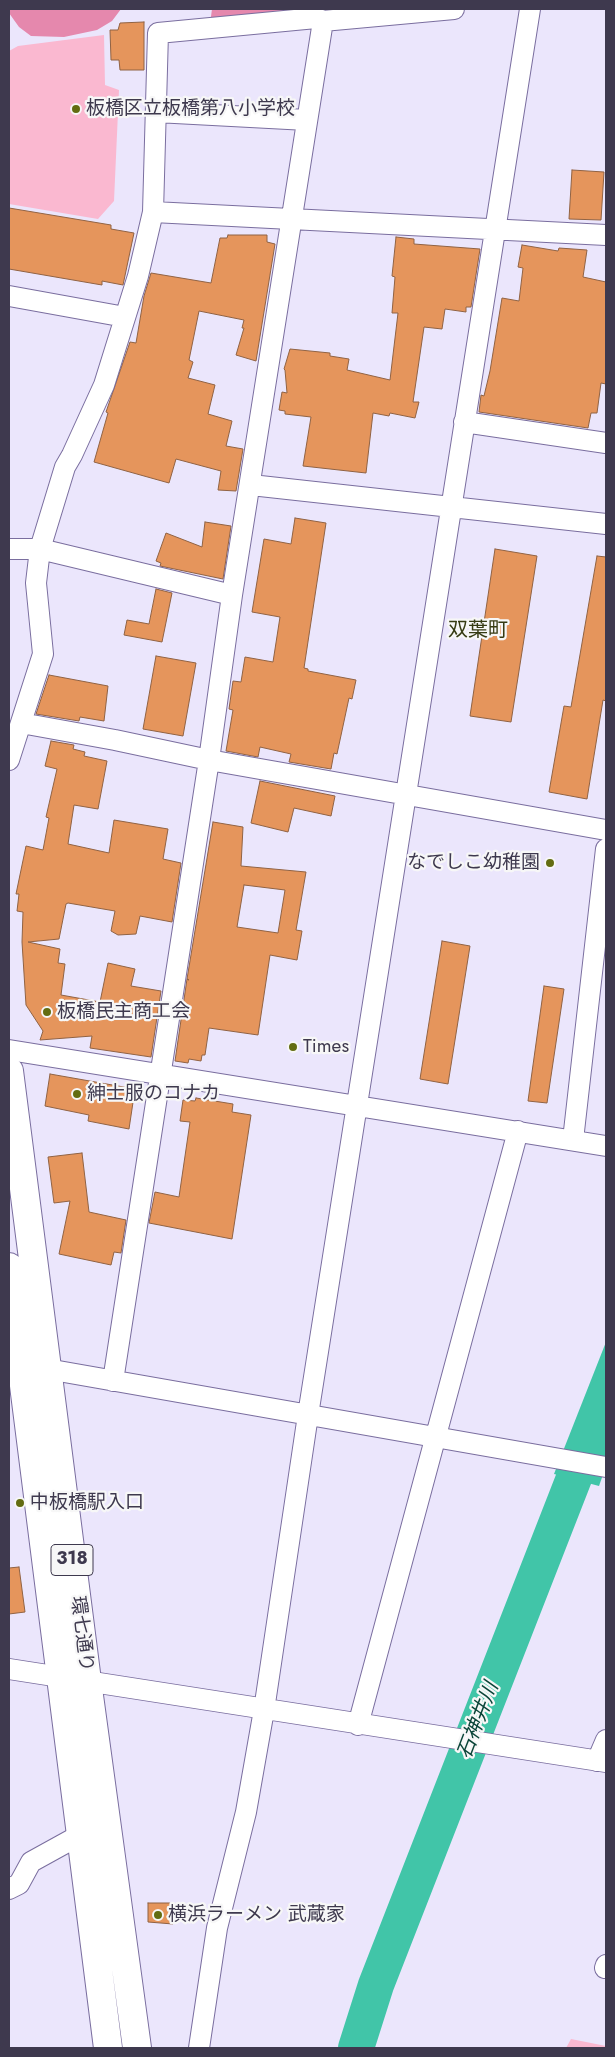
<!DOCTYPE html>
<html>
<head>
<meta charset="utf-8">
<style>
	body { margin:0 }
	#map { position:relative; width:615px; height:2057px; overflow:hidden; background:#ebe6fc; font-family:Jost,sans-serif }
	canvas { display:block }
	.frame { position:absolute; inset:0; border:10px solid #3e394e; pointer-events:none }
</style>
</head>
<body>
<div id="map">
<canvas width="615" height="2057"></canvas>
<div class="frame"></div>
</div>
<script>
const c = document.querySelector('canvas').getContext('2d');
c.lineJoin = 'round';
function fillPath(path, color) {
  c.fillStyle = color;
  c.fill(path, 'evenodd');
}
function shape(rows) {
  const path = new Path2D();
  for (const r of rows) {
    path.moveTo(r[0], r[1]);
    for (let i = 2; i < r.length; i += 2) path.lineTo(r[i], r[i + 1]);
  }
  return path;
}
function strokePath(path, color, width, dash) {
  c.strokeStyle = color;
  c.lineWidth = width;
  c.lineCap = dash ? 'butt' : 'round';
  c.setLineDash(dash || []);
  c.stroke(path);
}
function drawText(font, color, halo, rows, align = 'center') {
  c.font = font + ' Jost,"Noto Sans JP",sans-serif';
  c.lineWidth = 4.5;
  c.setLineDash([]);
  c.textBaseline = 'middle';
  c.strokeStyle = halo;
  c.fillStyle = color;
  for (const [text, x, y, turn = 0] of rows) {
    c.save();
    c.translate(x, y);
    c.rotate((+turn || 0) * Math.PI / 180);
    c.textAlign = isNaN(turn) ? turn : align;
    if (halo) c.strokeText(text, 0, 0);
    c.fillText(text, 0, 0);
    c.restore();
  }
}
const green = shape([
	[104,35,105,85,119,90,114,201,98,219,9,204,9,51,18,46],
	[571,2039,606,2046,606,2048,566,2048]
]);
const forest = shape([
	[9,9,121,9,112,21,97,30,64,37,31,36,19,27,9,13],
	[212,9,381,9,210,24]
]);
const water = shape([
	[606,1342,606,1466,599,1486,554,1474]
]);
const river = shape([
	[356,2048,376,1985,606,1396]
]);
const building = shape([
	[144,22,144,70,120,70,119,60,111,60,110,30,118,30,120,23,144,22],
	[572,170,604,172,601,220,569,219,572,170],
	[9,208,111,225,111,229,134,233,123,285,102,281,102,285,9,269,9,208],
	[228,235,267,235,267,242,275,244,256,361,236,355,244,328,242,328,244,320,199,311,189,360,193,362,188,378,215,385,208,414,232,421,226,446,243,449,236,491,218,490,221,471,176,459,169,483,94,462,108,413,106,412,130,342,136,343,144,296,151,273,211,283,220,238,227,238,228,235],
	[396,237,414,239,414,244,480,249,471,307,466,307,466,312,445,309,442,329,424,327,413,402,419,402,415,418,390,413,389,416,373,413,366,473,303,466,311,417,285,414,285,411,279,410,282,392,287,393,285,370,284,369,290,349,330,353,330,356,349,359,347,370,390,380,398,313,392,313,395,277,392,276,396,237],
	[522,245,558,251,559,248,587,250,583,277,606,282,606,384,601,383,597,413,591,413,588,428,479,412,481,395,484,396,490,371,502,298,519,301,523,268,518,267,522,245],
	[295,518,326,523,304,668,308,669,308,671,356,680,352,699,349,698,337,754,334,753,331,769,289,762,291,754,260,747,258,757,226,751,233,710,229,709,233,681,241,682,245,657,273,662,280,617,252,612,264,539,291,544,295,518],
	[205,522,231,526,223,579,160,566,161,563,156,561,166,533,202,547,205,522],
	[495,549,537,556,511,722,470,716,495,549],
	[597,556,606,557,606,701,603,700,587,799,549,792,564,706,571,707,597,556],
	[156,589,172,593,162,642,124,635,127,620,149,624,156,589],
	[156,656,196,663,183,736,143,729,156,656],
	[49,675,108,686,104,721,80,717,79,721,36,714,49,675],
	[51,741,74,745,73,749,85,752,84,756,107,761,98,809,74,805,68,844,109,853,114,820,168,829,163,859,181,863,172,922,140,916,136,934,118,935,111,931,115,911,68,903,66,904,59,939,28,942,60,949,58,963,65,964,61,995,100,1002,108,963,135,969,131,986,161,991,151,1057,90,1048,92,1036,40,1040,43,1031,26,1005,22,942,23,912,17,911,19,894,16,894,26,846,43,850,49,818,46,817,57,769,45,766,51,741],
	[260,781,335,796,331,816,294,808,288,832,251,823,260,781],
	[213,822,243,827,241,866,306,872,296,930,302,931,297,960,270,955,258,1035,209,1028,205,1055,202,1055,201,1061,189,1059,188,1063,175,1061,187,979,189,980,187,979,213,822],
	[244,885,285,890,278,933,237,927,244,885],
	[442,941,470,946,448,1084,420,1079,442,941],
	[544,986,564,989,547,1103,528,1101,544,986],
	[50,1074,135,1089,129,1129,88,1121,89,1115,45,1106,50,1074],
	[196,1098,233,1104,232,1112,251,1115,232,1239,149,1223,155,1192,179,1197,190,1122,180,1121,183,1100,195,1101,196,1098],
	[82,1153,89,1212,126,1220,121,1253,114,1252,111,1265,59,1254,70,1201,54,1203,48,1157,82,1153],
	[19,1567,25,1612,9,1614,9,1568,19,1567],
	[148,1903,173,1903,173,1924,148,1922,148,1903]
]);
const street = shape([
	[156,112,307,120],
	[153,212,606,235],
	[9,296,125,317],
	[464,422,606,443],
	[251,485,606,524],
	[9,549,40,549,232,595],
	[21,723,115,740,209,760,606,830],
	[9,760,43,654,36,583,40,549,65,467,72,455,104,385,138,276,153,212,158,33,316,18,323,21,454,9],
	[9,1050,606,1146],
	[573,1140,606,849],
	[47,1369,606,1467],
	[113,1381,209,760,232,595,323,21],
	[9,1669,606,1762],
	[358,1725,518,1131],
	[597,1761,606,1740],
	[9,1889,19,1884,31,1862,80,1835],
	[605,1968,606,1965],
	[199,2048,217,1928,246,1812,264,1710,308,1415,530,9]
]);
const primary = shape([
	[9,1071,87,1681,137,2048],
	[9,1267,108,2048]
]);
const markers = [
	[76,109,5,"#636c11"],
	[550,863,5,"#636c11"],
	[47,1012,5,"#636c11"],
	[293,1047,5,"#636c11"],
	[77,1094,5,"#636c11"],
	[20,1503,5,"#636c11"],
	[158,1915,5,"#636c11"]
];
const shields = [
	[72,1560,42]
];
const shieldNames = [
	["318",72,1560]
];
const poiNames = [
	["板橋区立板橋第八小学校",86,109],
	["なでしこ幼稚園",540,863,"right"],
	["板橋民主商工会",57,1012],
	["Times",303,1047],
	["紳士服のコナカ",87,1094],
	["中板橋駅入口",30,1503],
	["横浜ラーメン 武蔵家",168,1915]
];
const streetNames = [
	["環七通り",81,1634,83]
];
const neighbourhoodNames = [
	["双葉町",478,631]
];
const waterNames = [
	["石神井川",479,1721,-69]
];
fillPath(green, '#fab8d0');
fillPath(forest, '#e588ad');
fillPath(water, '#41c5a8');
strokePath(river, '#41c5a8', 36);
fillPath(building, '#e5955c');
strokePath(building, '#906243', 1);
strokePath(street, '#7a6e9f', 22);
strokePath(primary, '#7a6e9f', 30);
strokePath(street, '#fff', 20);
strokePath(primary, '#fff', 28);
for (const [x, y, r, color] of markers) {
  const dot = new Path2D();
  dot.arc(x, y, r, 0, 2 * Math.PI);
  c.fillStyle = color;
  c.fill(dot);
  strokePath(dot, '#f7f7f7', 2);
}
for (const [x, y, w] of shields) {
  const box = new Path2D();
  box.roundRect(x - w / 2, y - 15.5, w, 31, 4);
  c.fillStyle = '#f7f7f7';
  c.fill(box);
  strokePath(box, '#3e394e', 1);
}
drawText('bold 18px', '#3e394e', null, shieldNames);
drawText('19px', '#3e394e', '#f7f7f7', poiNames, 'left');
drawText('19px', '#3e394e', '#f7f7f7', streetNames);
drawText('20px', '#363b13', '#f7f7f7', neighbourhoodNames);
drawText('italic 20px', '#0b4539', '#f7f7f7', waterNames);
</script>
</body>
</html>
